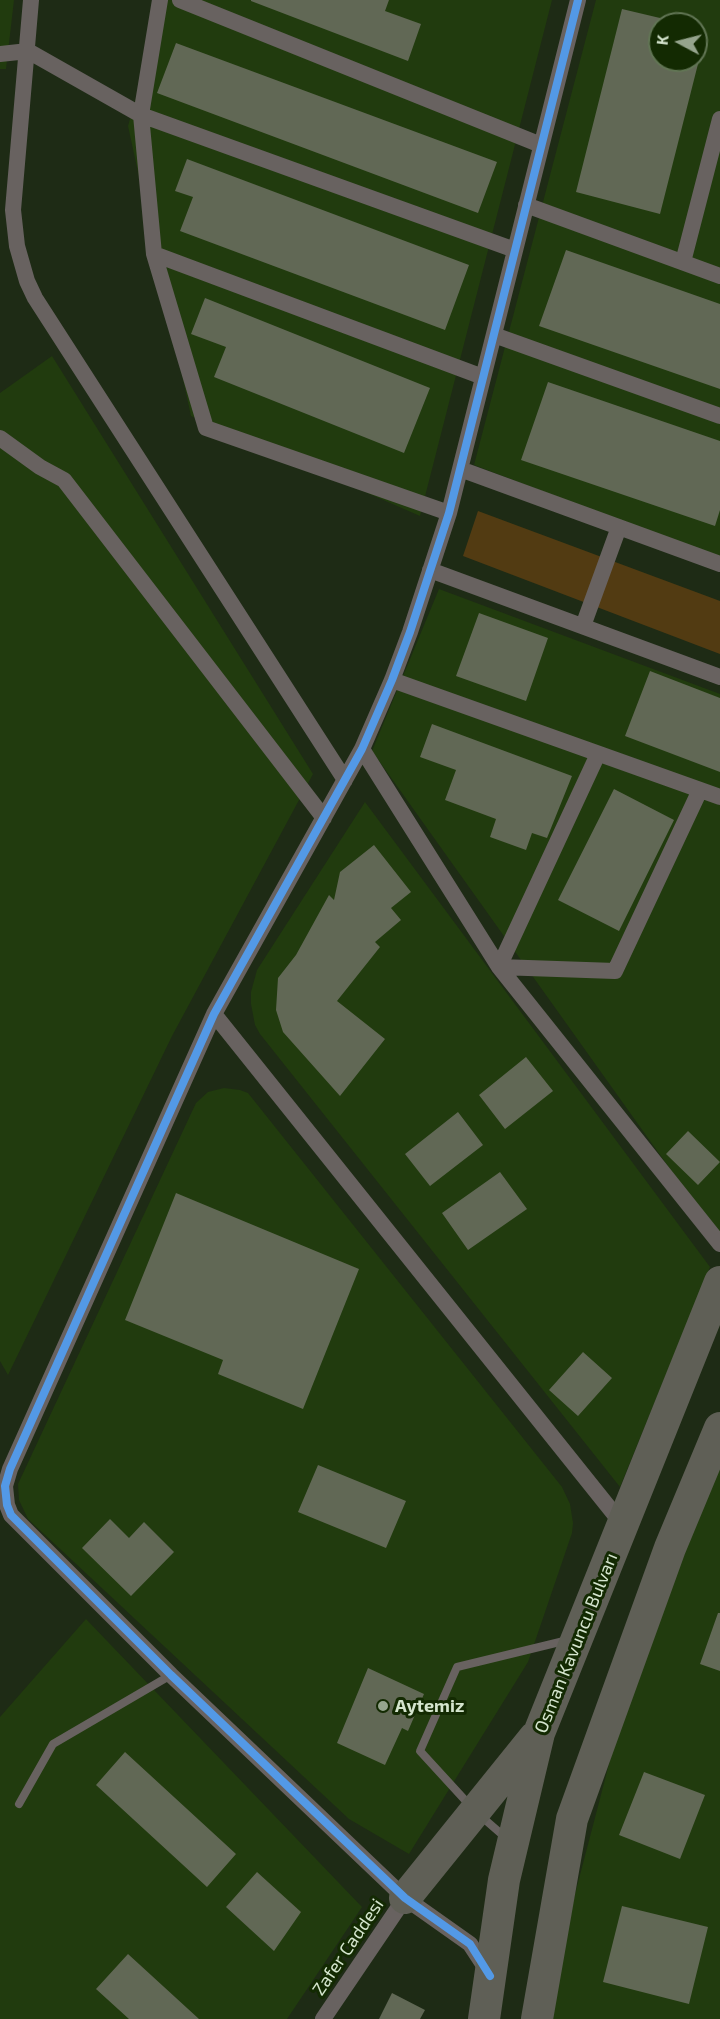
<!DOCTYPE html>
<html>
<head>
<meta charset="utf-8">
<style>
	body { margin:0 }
	#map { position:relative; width:720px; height:2019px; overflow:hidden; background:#1e2b15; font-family:"Exo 2",sans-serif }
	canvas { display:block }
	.north { position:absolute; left:648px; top:12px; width:60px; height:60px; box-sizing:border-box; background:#132a02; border:2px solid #617554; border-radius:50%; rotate:277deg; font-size:16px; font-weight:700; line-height:24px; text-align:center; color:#d5e5ce }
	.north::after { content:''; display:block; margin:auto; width:21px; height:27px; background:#95a48d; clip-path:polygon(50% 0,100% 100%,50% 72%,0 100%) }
</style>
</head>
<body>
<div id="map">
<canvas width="720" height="2019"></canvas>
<div class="north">K</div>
</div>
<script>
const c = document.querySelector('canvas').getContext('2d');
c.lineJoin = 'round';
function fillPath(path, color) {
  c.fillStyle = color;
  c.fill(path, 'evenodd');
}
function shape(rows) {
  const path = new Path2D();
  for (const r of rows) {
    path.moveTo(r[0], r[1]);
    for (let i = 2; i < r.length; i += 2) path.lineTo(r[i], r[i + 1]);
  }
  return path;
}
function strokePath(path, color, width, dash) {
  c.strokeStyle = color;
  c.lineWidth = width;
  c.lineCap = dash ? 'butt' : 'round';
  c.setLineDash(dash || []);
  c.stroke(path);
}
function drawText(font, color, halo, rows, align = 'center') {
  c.font = font + ' "Exo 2",sans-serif';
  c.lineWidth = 6;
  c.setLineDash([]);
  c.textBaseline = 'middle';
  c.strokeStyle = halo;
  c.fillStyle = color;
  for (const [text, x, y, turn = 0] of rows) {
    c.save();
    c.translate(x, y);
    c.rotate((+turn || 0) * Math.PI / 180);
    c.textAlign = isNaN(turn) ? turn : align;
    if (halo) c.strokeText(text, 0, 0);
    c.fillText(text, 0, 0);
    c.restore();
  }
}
const built = shape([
	[0,0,14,0,6,69,0,69],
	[164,0,552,0,420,516,191,416,128,126],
	[596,0,720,0,720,559,474,465],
	[660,24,696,24,696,60,660,60],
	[52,356,313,774,172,1036,8,1375,0,1361,0,393],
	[439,589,720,694,720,1239,372,751],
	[365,802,710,1267,620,1487,260,1034,255,1025,251,1004,251,992,257,970],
	[224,1088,240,1090,248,1093,562,1487,570,1504,573,1523,572,1533,528,1662,409,1854,349,1819,28,1519,19,1500,18,1484,196,1103,208,1092],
	[720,1461,720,2019,551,2019,574,1898,614,1745,642,1663],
	[86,1619,362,1907,287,2019,0,2019,0,1717]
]);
const green = shape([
	[478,511,720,601,720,654,463,556]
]);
const building = shape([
	[251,0,389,0,385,11,421,24,408,61,251,1],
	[622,9,660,18,660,60,699,60,660,214,576,192],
	[176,43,497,162,478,213,157,93],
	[187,159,469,265,445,330,180,231,193,197,175,191],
	[566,250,720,304,720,389,539,326],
	[205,298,430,388,404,453,214,377,226,347,191,334],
	[548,382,720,441,720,510,715,526,521,460],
	[479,613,548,638,526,701,456,676],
	[650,671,720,698,720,772,625,736],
	[432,724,572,776,547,838,532,833,526,850,490,837,496,819,445,800,456,770,420,757],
	[614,789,674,820,619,931,558,900],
	[374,845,411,892,391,908,401,920,375,942,380,947,337,1001,385,1039,340,1096,283,1032,276,1010,278,978,296,955,329,895,334,900,340,872],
	[526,1057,553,1091,505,1129,479,1095],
	[458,1112,483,1145,430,1186,405,1154],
	[688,1131,720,1162,698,1185,666,1154],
	[500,1172,527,1209,468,1250,442,1213],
	[176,1193,359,1269,303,1409,218,1374,223,1360,125,1320],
	[583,1352,612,1378,578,1416,549,1390],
	[318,1465,406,1501,386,1548,298,1512],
	[110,1519,129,1538,144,1522,174,1552,131,1596,82,1548],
	[718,1613,720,1613,720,1671,700,1664],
	[368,1668,424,1694,408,1731,402,1728,385,1765,337,1743],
	[125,1752,236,1854,207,1887,96,1785],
	[644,1772,705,1795,680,1859,619,1835],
	[257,1872,301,1912,274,1951,226,1907],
	[622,1906,708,1927,689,2004,603,1982],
	[128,1954,199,2019,129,2019,96,1989],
	[392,1993,425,2010,420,2019,379,2019]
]);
const lane = shape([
	[19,1804,53,1744,171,1675],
	[506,1838,475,1811,420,1751,457,1667,568,1640]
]);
const street = shape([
	[31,0,13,210,17,246,27,281,35,298,345,780],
	[160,0,141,115,154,254,206,428,449,513],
	[180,0,541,145],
	[0,54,28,51,141,115,515,250],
	[526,205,720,276],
	[154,254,483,377],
	[683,262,720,119],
	[494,335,720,416],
	[0,438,40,467,64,480,324,818],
	[460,469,720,564],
	[430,570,720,677],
	[583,626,619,527],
	[392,680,720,797],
	[362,749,499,967,720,1244],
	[598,754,499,967,615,971,700,790],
	[214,1014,623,1525],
	[489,1973,470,1944,405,1898,171,1675,11,1515,7,1505,5,1486,10,1469,214,1014,362,749,392,680,410,632,449,513,578,0],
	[323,2019,405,1898]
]);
const highway = shape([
	[405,1898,534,1738],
	[484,2019,504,1880,539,1733,720,1282],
	[537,2019,572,1819,670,1548,720,1428]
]);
const cycleway = shape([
	[490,1976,470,1944,405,1898,171,1675,11,1515,7,1505,5,1486,10,1469,214,1014,362,749,392,680,410,632,449,513,578,0]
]);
const markers = [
	[383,1706,6,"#95a48d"]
];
const streetNames = [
	["Osman Kavuncu Bulvarı",576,1643,-68],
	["Zafer Caddesi",348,1947,-56]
];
const poiNames = [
	["Aytemiz",395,1706]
];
fillPath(built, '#213b0e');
fillPath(green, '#523b12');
fillPath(building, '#616855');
strokePath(lane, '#686260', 8);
strokePath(street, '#686260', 16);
strokePath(highway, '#5f5f56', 32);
strokePath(cycleway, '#5399e6', 8);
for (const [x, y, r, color] of markers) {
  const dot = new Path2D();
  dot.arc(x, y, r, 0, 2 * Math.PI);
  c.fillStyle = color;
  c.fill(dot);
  strokePath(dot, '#132a02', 2);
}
drawText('18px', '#d5e5ce', '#132a02', streetNames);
drawText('bold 18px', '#d5e5ce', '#132a02', poiNames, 'left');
</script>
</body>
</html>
